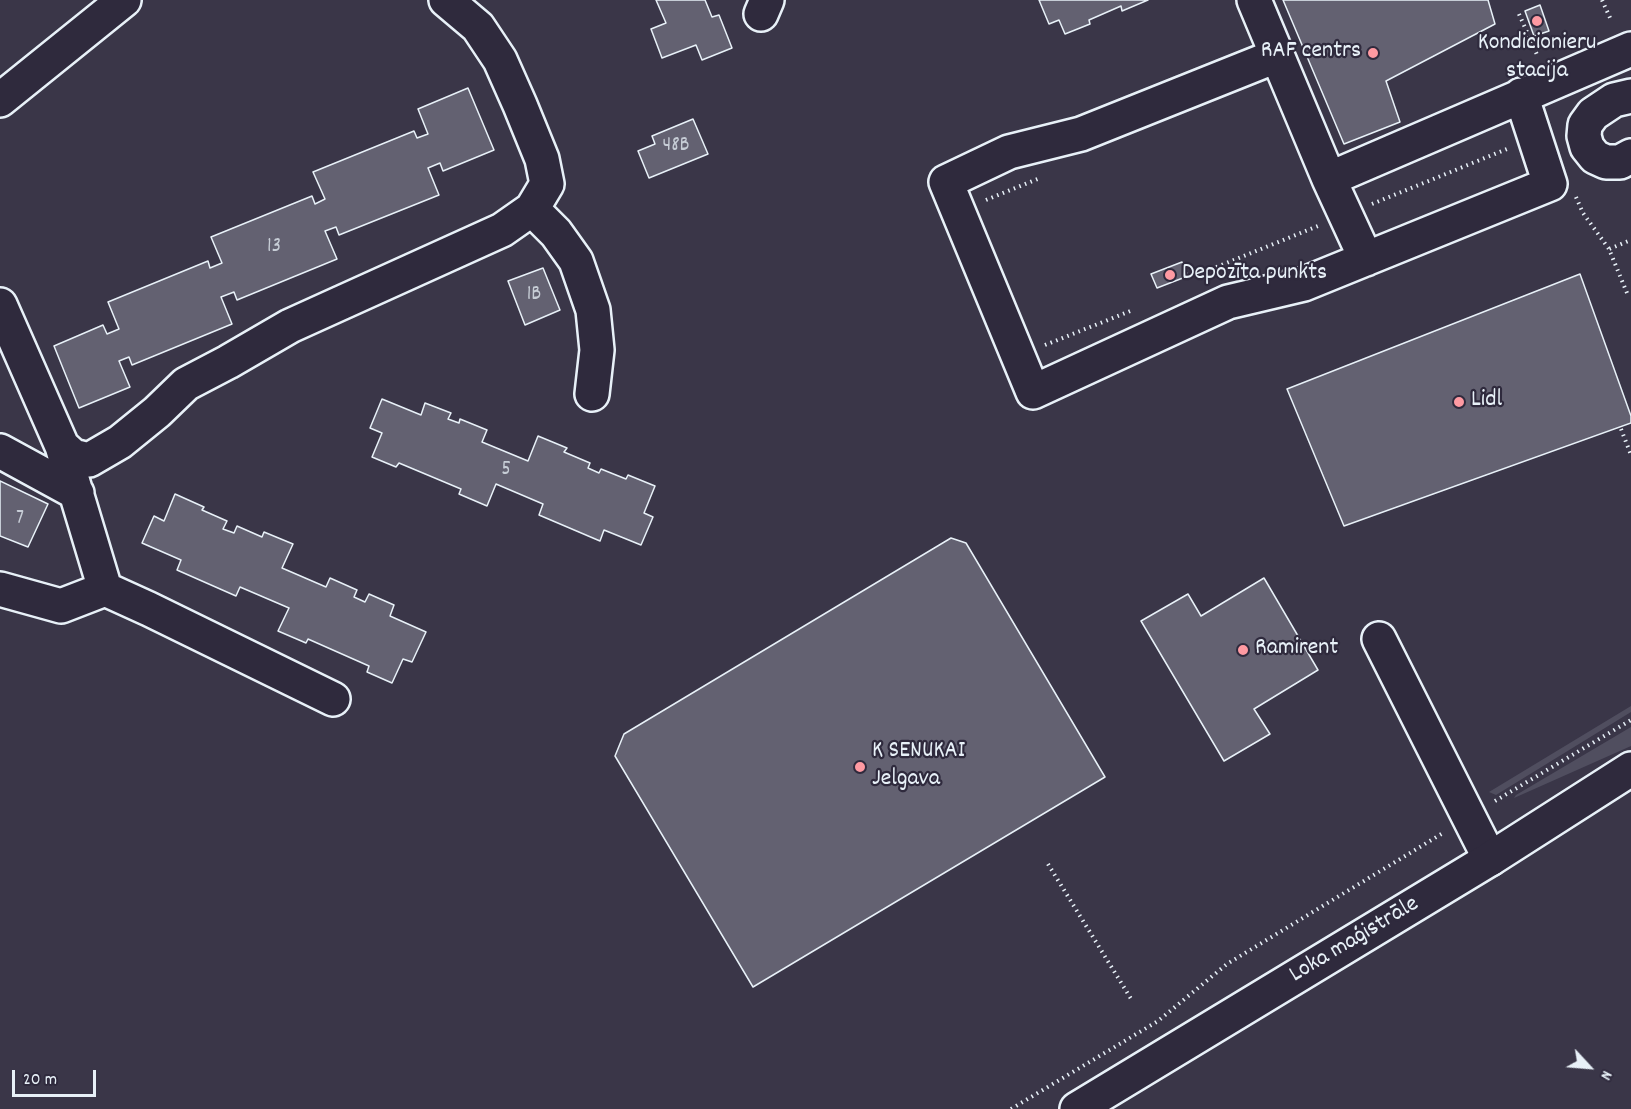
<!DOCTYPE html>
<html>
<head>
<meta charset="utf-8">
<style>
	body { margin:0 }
	#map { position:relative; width:1631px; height:1109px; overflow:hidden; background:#3a3648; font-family:Dekko,sans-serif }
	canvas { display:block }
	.north { position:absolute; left:1559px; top:1037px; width:60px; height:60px; -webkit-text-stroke:4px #2f2a3d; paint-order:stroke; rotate:116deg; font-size:16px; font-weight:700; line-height:24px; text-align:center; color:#e8f1f8 }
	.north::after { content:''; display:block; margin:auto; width:21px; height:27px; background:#e8f1f8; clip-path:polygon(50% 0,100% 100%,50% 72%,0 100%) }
	.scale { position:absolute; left:12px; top:1070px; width:84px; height:27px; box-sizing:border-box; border:3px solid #e8f1f8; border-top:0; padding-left:8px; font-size:18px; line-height:21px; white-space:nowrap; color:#e8f1f8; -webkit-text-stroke:4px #2f2a3d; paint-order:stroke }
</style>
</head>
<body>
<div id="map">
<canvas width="1631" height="1109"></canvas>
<div class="north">N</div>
<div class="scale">20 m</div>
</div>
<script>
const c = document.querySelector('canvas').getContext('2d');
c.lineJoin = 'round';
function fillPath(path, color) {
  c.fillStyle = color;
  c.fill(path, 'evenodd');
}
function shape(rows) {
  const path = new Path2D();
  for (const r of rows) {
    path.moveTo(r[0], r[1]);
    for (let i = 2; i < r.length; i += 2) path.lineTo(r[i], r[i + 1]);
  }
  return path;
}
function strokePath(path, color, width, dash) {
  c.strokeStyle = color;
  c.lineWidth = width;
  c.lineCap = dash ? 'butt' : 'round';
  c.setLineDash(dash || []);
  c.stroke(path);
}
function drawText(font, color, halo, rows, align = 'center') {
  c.font = font + ' Dekko,sans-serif';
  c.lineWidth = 4.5;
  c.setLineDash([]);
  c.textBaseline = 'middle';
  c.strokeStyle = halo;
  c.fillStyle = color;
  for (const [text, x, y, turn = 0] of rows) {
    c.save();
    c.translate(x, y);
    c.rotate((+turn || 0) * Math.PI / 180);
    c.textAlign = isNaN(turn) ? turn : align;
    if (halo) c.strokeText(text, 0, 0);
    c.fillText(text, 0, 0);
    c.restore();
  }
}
const green = shape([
	[1631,706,1631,712,1496,795,1489,792],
	[1631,727,1631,746,1514,798,1516,795]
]);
const building = shape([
	[656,0,705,0,712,17,719,15,732,48,702,60,696,45,662,58,651,29,666,23,656,0],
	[1039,0,1148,0,1122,11,1121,6,1089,20,1090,24,1065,34,1059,20,1049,24,1039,0],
	[1283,0,1488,0,1495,24,1386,81,1400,122,1344,144,1283,0],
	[1540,5,1549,31,1534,36,1525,11,1540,5],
	[468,88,494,150,443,171,440,163,428,168,439,195,339,235,336,227,325,231,337,259,237,300,234,292,221,297,232,324,132,365,129,357,119,361,130,387,79,408,54,346,103,325,107,334,119,329,108,302,208,261,210,268,222,263,211,237,312,196,315,204,325,199,313,172,414,131,417,138,428,134,418,109,468,88],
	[693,119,708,154,649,178,638,151,655,144,652,136,693,119],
	[1182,262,1188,276,1157,288,1151,274,1182,262],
	[543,268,560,310,525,325,508,281,543,268],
	[1580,274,1631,416,1631,423,1344,526,1287,389,1580,274],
	[382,399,421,415,425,403,451,413,448,419,459,423,460,419,487,430,482,442,528,461,538,436,567,448,564,452,590,463,588,468,599,473,601,469,626,479,628,475,655,486,644,513,653,517,641,545,604,530,600,541,539,515,543,504,496,484,487,506,459,494,461,489,399,463,396,467,372,457,382,433,370,428,382,399],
	[0,481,48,504,28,547,0,536,0,481],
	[175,494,204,507,202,510,227,521,223,529,234,533,237,526,262,537,264,532,293,544,282,568,326,587,330,578,357,590,354,597,365,602,369,594,394,605,390,616,426,632,412,662,403,659,392,683,367,672,369,666,308,639,306,643,278,631,289,608,240,587,236,596,177,570,181,560,142,543,154,516,164,521,175,494],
	[951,538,966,543,1105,777,753,987,615,756,624,734,951,538],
	[1264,578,1318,670,1254,709,1270,734,1224,761,1141,621,1188,594,1201,616,1264,578]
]);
const path = shape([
	[1602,0,1611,20],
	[1519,14,1538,57],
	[1576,197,1583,213,1609,249],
	[986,200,1040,178],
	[1372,204,1507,149],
	[1202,278,1214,268,1318,226],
	[1627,293,1609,249,1631,240],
	[1045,345,1133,310],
	[1621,429,1631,455],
	[1495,801,1631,720],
	[1048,864,1133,1002],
	[1011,1109,1158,1021,1227,964,1443,833]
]);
const minor = shape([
	[1254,0,1329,179,1631,49],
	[761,14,767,0],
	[1276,56,1081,134,1009,152,946,182,1033,392,1228,302,1304,284,1550,184,1521,95],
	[1631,96,1614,100,1593,114,1585,125,1584,136,1587,147,1595,157,1606,162,1620,162,1631,156],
	[0,100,124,0],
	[1329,179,1366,259],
	[532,209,556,233,576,261,593,310,597,350,592,394],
	[0,305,62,446,73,456,89,460,120,442,157,412,186,384,228,362,290,326,502,230,532,209,547,184,542,159,520,105,500,60,478,27,446,0],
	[62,446,105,589,149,609,333,699],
	[0,451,77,493],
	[0,589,61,606,105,589],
	[1379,639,1490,859]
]);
const major = shape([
	[1077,1109,1490,859,1631,769]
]);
const markers = [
	[1537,21,6,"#ff9aa2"],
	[1373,53,6,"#ff9aa2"],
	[1170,275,6,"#ff9aa2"],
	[1459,402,6,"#ff9aa2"],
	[1243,650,6,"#ff9aa2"],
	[860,767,6,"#ff9aa2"]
];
const numberNames = [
	["48B",676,147],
	["13",274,248],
	["1B",534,296],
	["5",506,471],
	["7",20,520]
];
const poiNames = [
	["Kondicionieru",1537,45,"center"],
	["stacija",1537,73,"center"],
	["RAF centrs",1361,53,"right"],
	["Depozīta punkts",1182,275],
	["Lidl",1471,402],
	["Ramirent",1255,650],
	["K SENUKAI",872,753],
	["Jelgava",872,781]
];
const streetNames = [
	["Loka maģistrāle",1355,941,-31]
];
fillPath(green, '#504e5f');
fillPath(building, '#636171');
strokePath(building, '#e8f1f8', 1.5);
strokePath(minor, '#e8f1f8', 38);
strokePath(major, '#e8f1f8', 38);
strokePath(path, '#e8f1f8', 4, [1.5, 4.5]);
strokePath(minor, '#2f2a3d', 33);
strokePath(major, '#2f2a3d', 33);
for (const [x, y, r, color] of markers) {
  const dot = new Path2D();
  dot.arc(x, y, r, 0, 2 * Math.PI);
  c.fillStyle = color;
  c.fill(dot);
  strokePath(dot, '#2f2a3d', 2);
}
drawText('21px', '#c7cdd6', null, numberNames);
drawText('24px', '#e8f1f8', '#2f2a3d', poiNames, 'left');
drawText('24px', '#e8f1f8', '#2f2a3d', streetNames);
</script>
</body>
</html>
